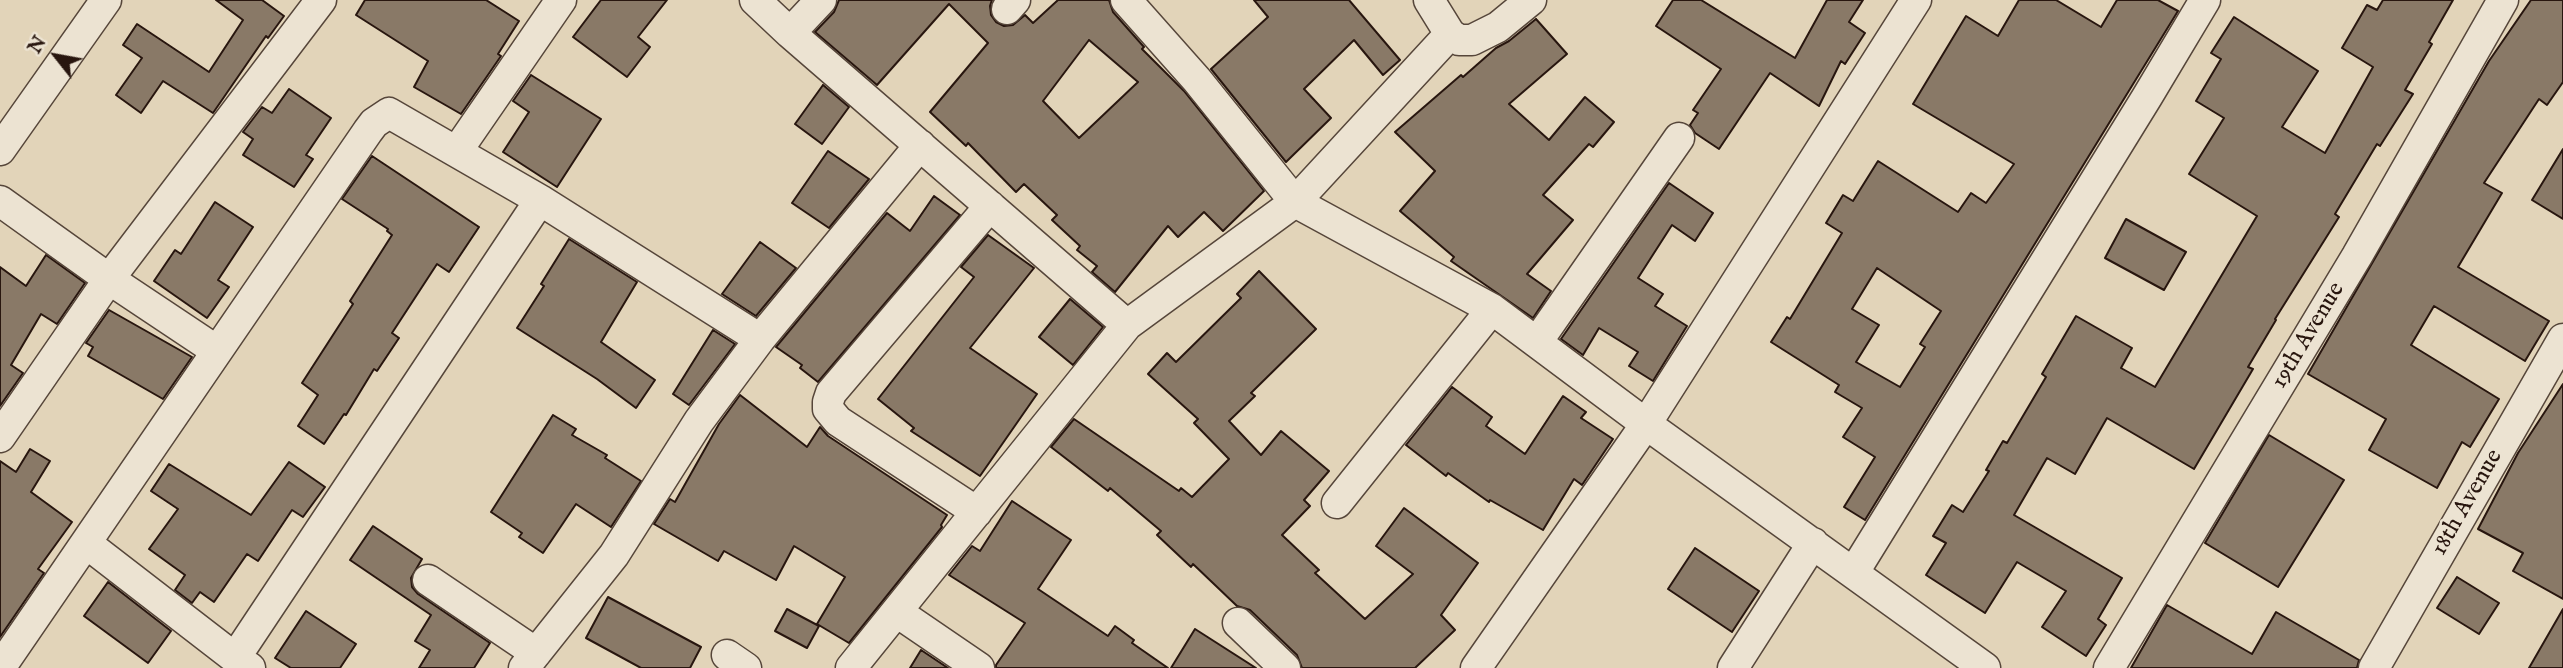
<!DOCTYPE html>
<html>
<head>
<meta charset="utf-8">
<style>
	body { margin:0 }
	#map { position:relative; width:2563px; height:668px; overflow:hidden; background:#e2d4b9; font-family:"IM FELL English",serif }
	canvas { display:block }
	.north { position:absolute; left:21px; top:21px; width:70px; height:70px; -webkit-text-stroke:5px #ece3d2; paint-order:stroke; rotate:301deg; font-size:19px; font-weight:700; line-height:28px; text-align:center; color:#28160f }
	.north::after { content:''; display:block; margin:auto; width:24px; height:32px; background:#28160f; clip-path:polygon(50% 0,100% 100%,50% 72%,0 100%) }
</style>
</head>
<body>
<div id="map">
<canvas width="2563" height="668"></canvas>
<div class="north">N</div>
</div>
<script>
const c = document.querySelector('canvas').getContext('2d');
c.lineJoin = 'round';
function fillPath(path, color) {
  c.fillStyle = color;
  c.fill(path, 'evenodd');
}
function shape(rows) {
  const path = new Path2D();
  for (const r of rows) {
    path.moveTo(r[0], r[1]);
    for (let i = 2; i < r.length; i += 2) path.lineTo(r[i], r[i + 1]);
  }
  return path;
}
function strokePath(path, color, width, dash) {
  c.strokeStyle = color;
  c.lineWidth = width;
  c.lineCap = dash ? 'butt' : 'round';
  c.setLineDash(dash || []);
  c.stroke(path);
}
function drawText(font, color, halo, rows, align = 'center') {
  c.font = font + ' "IM FELL English",serif';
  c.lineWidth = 5;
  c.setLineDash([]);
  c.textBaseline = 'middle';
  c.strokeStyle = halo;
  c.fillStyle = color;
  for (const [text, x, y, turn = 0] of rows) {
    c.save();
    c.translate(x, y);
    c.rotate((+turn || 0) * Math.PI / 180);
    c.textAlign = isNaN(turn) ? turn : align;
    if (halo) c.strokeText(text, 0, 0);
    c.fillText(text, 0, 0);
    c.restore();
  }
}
const building = shape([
	[216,0,262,0,284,16,268,38,266,36,213,113,163,81,141,113,116,95,142,58,123,45,137,24,209,72,243,20,216,0],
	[365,0,486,0,519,21,498,54,501,56,461,114,414,87,428,61,356,15,365,0],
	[601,0,667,0,638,37,650,47,627,77,573,37,601,0],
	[839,0,992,0,990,6,991,15,996,22,1004,26,1013,25,1025,15,1033,23,1058,0,1109,0,1113,12,1144,47,1142,49,1184,91,1264,191,1223,231,1204,212,1178,237,1168,226,1115,292,1092,272,1097,266,1077,250,1080,246,1052,220,1057,215,1024,184,1016,192,968,143,966,146,930,112,988,43,949,4,877,85,815,32,834,12,839,0],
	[1089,40,1138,82,1079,138,1043,101,1089,40],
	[1254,0,1349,0,1400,60,1383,75,1354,40,1304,89,1331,118,1286,162,1211,69,1268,17,1254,0],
	[1673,0,1701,0,1795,58,1827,0,1863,0,1849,22,1865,33,1845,64,1841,61,1819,106,1770,73,1719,149,1695,133,1690,125,1698,113,1693,110,1721,69,1656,26,1673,0],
	[2019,0,2056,0,2101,27,2117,0,2158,0,2178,11,1865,520,1844,507,1875,457,1843,437,1862,408,1835,392,1839,385,1771,342,1787,317,1790,319,1842,233,1826,223,1843,195,1853,201,1878,161,1958,212,1971,193,1986,203,2014,164,1913,104,1966,16,1998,36,2019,0],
	[1877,268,1941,311,1920,344,1925,347,1900,387,1856,362,1879,325,1852,309,1877,268],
	[2383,0,2453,0,2429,42,2432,44,2405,90,2413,94,2380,146,2377,144,2335,214,2339,217,2275,319,2276,320,2248,367,2253,369,2194,469,2107,418,2075,474,2047,458,2014,515,2122,578,2098,619,2106,625,2086,656,2042,627,2066,591,2017,562,1985,613,1926,575,1946,543,1933,536,1952,505,1963,512,1989,471,1986,470,2003,441,2007,443,2046,377,2042,374,2076,316,2132,348,2121,368,2155,387,2257,216,2189,174,2224,118,2196,101,2221,59,2211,53,2234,17,2318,71,2282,127,2325,153,2373,67,2342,48,2367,5,2377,10,2383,0],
	[2531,0,2563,0,2563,82,2547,105,2539,99,2484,183,2502,193,2458,267,2549,321,2525,361,2434,306,2411,345,2499,399,2470,447,2462,442,2437,488,2369,450,2386,419,2308,374,2489,61,2531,0],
	[1536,19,1567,54,1509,104,1549,140,1585,97,1614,122,1593,147,1589,144,1543,195,1573,220,1527,274,1551,291,1533,318,1451,261,1454,257,1400,211,1435,171,1395,132,1461,75,1463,77,1496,48,1509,41,1536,19],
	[531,75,601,119,557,187,503,152,529,112,513,101,531,75],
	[823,85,849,107,822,144,795,124,823,85],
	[289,89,331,118,306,155,313,159,294,187,243,155,253,139,243,132,262,107,272,113,289,89],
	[2563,149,2563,219,2532,200,2563,149],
	[828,151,869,179,829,228,792,203,828,151],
	[372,156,479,227,449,272,437,264,392,333,399,338,377,371,374,369,346,415,344,414,324,444,298,426,318,395,302,383,353,304,350,301,392,235,387,231,388,229,342,199,372,156],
	[1669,183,1713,213,1695,241,1672,225,1638,278,1663,294,1655,306,1687,326,1653,381,1629,366,1638,352,1599,328,1583,355,1561,339,1669,183],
	[934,196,960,215,818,382,800,368,802,365,776,347,887,213,910,231,934,196],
	[215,202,253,227,218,280,229,287,207,318,154,281,175,250,181,254,215,202],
	[2126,219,2186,252,2164,290,2105,258,2126,219],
	[988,235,1034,268,970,348,1037,394,980,476,911,431,914,428,878,399,974,277,961,267,988,235],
	[569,239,637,282,601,342,655,380,636,408,597,379,517,328,544,286,541,284,569,239],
	[760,242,796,268,756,316,722,294,760,242],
	[46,255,85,283,57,324,41,314,11,365,23,373,0,406,0,267,26,286,46,255],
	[1259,271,1316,329,1251,393,1255,396,1229,421,1261,455,1281,431,1329,471,1304,500,1310,506,1282,535,1319,570,1315,573,1365,619,1413,574,1376,546,1404,508,1478,563,1441,615,1455,630,1415,668,1302,668,1297,655,1250,610,1237,606,1193,564,1191,567,1157,535,1161,531,1110,488,1108,491,1051,447,1074,419,1179,491,1181,488,1192,497,1229,459,1194,423,1198,419,1148,374,1167,353,1176,362,1241,298,1237,294,1259,271],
	[1070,299,1103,327,1073,365,1039,337,1070,299],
	[109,310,192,357,163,399,88,356,93,347,86,343,109,310],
	[713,330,735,344,689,405,673,394,713,330],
	[2563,384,2563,599,2513,571,2523,553,2478,529,2518,453,2563,384],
	[1452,387,1492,417,1486,426,1525,454,1563,396,1586,412,1581,418,1613,439,1582,485,1574,479,1543,530,1490,500,1489,502,1448,473,1446,476,1406,445,1452,387],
	[740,395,807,447,820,427,828,436,947,515,941,525,942,527,849,643,817,624,845,577,794,546,776,580,724,551,718,561,654,524,670,499,675,502,719,424,740,395],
	[553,415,576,429,572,435,607,455,605,458,641,481,611,527,576,504,543,553,519,537,522,533,491,512,553,415],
	[2269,435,2344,480,2278,587,2205,543,2269,435],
	[30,449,50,461,31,492,72,522,38,569,44,573,0,637,0,461,16,472,30,449],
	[289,462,325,487,303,517,292,510,258,561,247,554,214,602,200,592,192,603,175,590,185,575,149,549,178,509,151,491,169,464,251,515,289,462],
	[1012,501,1071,540,1038,589,1108,636,1115,626,1134,640,1132,643,1168,668,996,668,996,665,1025,623,949,575,972,546,980,551,1012,501],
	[373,526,422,559,411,578,412,587,418,594,490,643,474,668,419,668,430,650,415,641,431,615,350,560,373,526],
	[1695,548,1759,591,1732,632,1668,589,1695,548],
	[2457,577,2499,603,2479,634,2437,608,2457,577],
	[108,582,171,631,148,663,84,616,108,582],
	[608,597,701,647,690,668,641,668,586,638,608,597],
	[2167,605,2252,654,2276,612,2359,660,2357,668,2131,668,2167,605],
	[787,609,819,626,807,648,775,631,787,609],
	[2563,609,2563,668,2529,668,2563,609],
	[306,611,356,644,340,668,291,668,275,658,306,611],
	[1195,629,1256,668,1171,668,1195,629],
	[921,650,948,668,910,668,921,650]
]);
const minor = shape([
	[755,0,790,33,1127,325,1295,202,1492,309,1646,424,1985,668],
	[1126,0,1197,80,1295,202,1450,34],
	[1429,0,1450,34,1459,40,1472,40,1498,27,1531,0],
	[1007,9,1015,0],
	[790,33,821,0],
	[0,150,106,0],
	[457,151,561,0],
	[0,201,109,279,217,351],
	[1537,342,1679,138],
	[0,437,109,279,321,0],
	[1337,503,1492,309],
	[977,512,838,421,828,409,828,402,831,393,990,206],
	[86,543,235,658],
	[1854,572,2147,97,2205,0],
	[428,580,536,653],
	[897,612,979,668],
	[1238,623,1285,668],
	[727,655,746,668],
	[0,668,368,131,374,123,389,113,540,200,760,339],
	[250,668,235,658,540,200],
	[524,668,614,555,699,421,760,339,920,145],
	[851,668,1127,325],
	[1476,668,1646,424,1916,0],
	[1733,668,1813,543],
	[2109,668,2357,256,2503,0],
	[2374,668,2563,339]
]);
const streetNames = [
	["19th Avenue",2309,336,-59],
	["18th Avenue",2468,503,-60]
];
fillPath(building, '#897967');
strokePath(building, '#28160f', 2);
strokePath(minor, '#56463a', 33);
strokePath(minor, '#ece3d2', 30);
drawText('24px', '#28160f', '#ece3d2', streetNames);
</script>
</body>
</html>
